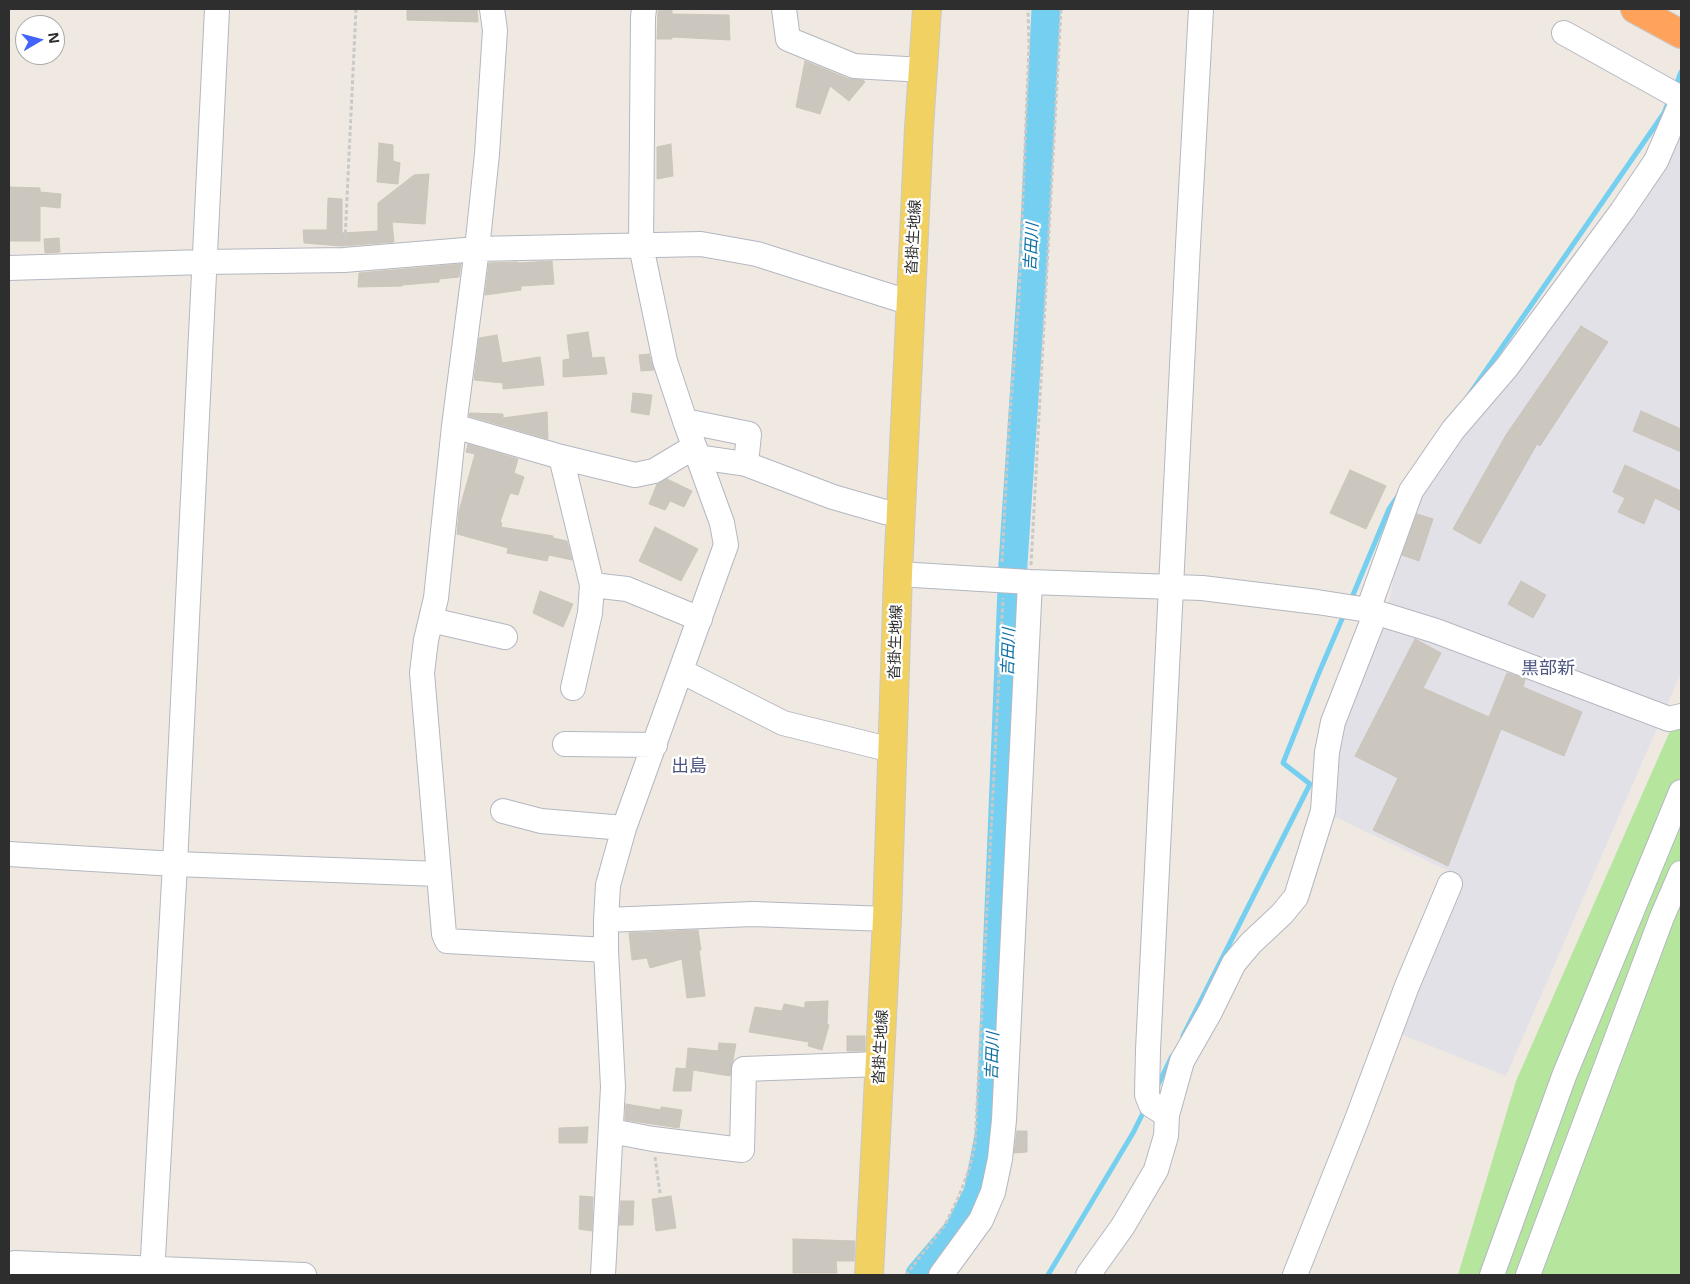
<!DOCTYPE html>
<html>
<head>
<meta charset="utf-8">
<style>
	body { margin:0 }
	#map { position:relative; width:1690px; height:1284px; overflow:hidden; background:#efe9e1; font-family:"Open Sans",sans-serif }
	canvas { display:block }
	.frame { position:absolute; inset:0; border:10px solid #2e2e2e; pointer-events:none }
	.north { position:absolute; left:15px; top:15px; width:50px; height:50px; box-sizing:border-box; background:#fff; border:1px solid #ababab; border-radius:50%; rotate:82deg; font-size:14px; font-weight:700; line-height:20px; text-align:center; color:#2e2e2e }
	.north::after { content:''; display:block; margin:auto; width:18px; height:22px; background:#4264fb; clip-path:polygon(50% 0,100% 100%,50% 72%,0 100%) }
</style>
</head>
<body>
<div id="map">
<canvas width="1690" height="1284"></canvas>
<div class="frame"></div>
<div class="north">N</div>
</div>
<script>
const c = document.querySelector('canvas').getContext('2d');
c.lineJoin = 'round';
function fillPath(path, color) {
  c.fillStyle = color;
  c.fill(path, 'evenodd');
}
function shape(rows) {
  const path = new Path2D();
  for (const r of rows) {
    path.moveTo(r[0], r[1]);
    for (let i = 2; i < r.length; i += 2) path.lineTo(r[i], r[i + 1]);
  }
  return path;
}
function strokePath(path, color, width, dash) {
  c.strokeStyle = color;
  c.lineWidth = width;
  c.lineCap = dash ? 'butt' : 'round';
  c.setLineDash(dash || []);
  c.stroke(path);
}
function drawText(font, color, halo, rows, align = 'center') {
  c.font = font + ' "Open Sans","Noto Sans JP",sans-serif';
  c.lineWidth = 4.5;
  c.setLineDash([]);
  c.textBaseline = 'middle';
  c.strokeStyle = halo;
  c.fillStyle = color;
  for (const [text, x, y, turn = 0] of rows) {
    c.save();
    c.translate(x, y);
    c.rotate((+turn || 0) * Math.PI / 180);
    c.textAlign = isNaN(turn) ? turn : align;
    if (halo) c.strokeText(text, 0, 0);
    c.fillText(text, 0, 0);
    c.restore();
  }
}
const industrial = shape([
	[1681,121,1681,673,1506,1076,1383,1027,1449,871,1329,814,1336,732,1390,597,1396,563,1414,503]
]);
const green = shape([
	[1681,706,1681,1275,1458,1275,1516,1081]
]);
const stream = shape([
	[1675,88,1681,72],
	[1469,395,1664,113,1670,98],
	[1350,602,1389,509,1398,496],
	[1183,1036,1310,784,1283,763,1318,675,1345,612],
	[1157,1087,1172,1056],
	[1048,1275,1133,1133,1146,1107]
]);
const river = shape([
	[920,1275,960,1228,978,1193,990,1131,1013,564,1033,263,1046,9]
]);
const building = shape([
	[407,9,477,9,478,22,407,20,407,9],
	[672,10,672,14,729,15,730,40,672,37,672,39,657,39,658,11,672,10],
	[805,61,849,79,863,80,865,82,849,101,830,86,820,114,796,107,805,61],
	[379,143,393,145,393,161,400,163,398,184,377,182,379,143],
	[671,144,673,176,657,179,657,147,671,144],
	[429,174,425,224,392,222,394,242,341,246,304,243,303,230,327,230,328,198,342,199,342,233,378,231,378,203,414,175,429,174],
	[9,187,40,188,40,192,61,194,60,208,40,206,40,241,9,241,9,187],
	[59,238,60,252,45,253,44,239,59,238],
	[552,261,554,284,521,286,521,290,485,295,489,263,518,262,518,263,552,261],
	[461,264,459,277,439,279,439,282,402,285,402,286,358,287,359,273,461,264],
	[1581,326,1608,342,1540,446,1537,444,1480,544,1453,529,1506,435,1581,326],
	[588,332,592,358,604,357,607,374,563,377,563,360,570,359,567,335,588,332],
	[497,335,502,363,540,357,544,385,503,389,503,383,474,380,479,338,497,335],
	[649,354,654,370,641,371,639,355,649,354],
	[633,393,652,395,649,415,631,412,633,393],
	[1641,411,1681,429,1681,452,1633,431,1641,411],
	[547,412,548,439,469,416,470,413,503,414,503,418,547,412],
	[468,444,518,459,514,473,524,477,518,495,510,493,500,522,502,523,501,527,553,536,553,538,567,541,572,560,549,555,547,561,507,553,508,548,457,534,459,511,475,454,466,452,468,444],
	[1625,465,1681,491,1681,511,1655,498,1644,524,1618,512,1625,498,1613,492,1625,465],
	[1350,470,1386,486,1366,529,1330,513,1350,470],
	[667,479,692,491,684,507,670,501,665,510,649,504,657,484,667,479],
	[1417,514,1433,519,1419,561,1402,555,1417,514],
	[655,527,698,549,681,581,639,561,655,527],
	[1521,581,1546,595,1533,618,1508,604,1521,581],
	[540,591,573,604,563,627,533,613,540,591],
	[1415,639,1441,653,1423,688,1489,717,1507,673,1525,679,1523,687,1582,712,1564,756,1501,729,1448,866,1373,830,1398,778,1355,756,1415,639],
	[698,930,701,950,699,950,705,996,687,998,682,959,650,968,647,958,632,960,629,933,698,930],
	[828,1001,827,1024,829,1025,822,1050,808,1046,809,1042,749,1032,755,1007,782,1011,784,1004,805,1008,805,1002,828,1001],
	[847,1036,865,1036,865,1051,847,1051,847,1036],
	[719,1043,736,1044,730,1076,693,1070,691,1091,673,1091,676,1068,690,1069,686,1069,688,1048,718,1051,719,1043],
	[626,1104,661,1110,661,1107,682,1110,679,1128,625,1120,626,1104],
	[588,1127,587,1143,559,1143,559,1128,588,1127],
	[1017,1131,1027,1131,1027,1152,1014,1153,1017,1131],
	[580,1196,593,1197,592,1231,579,1229,580,1196],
	[671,1196,676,1228,656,1231,652,1199,671,1196],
	[621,1201,634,1201,633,1225,619,1225,621,1201],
	[793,1239,855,1241,854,1261,836,1261,837,1273,793,1273,793,1239]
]);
const path = shape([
	[345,240,356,9],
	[1002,562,1009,427,1019,299,1029,45,1028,9],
	[1031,565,1061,9],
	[655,1157,660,1193],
	[906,1275,945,1225,959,1196,970,1167,975,1144,1003,598]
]);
const minor = shape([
	[492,9,495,30,487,154,477,249,454,426,436,598,426,640,422,673,444,934,447,941,606,950],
	[784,9,788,39,854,66,923,70],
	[1201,9,1188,245,1148,1050,1147,1095,1151,1105,1167,1115,1182,1061,1210,1012,1234,963,1251,943,1282,914,1296,897,1323,811,1327,752,1333,722,1376,612],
	[1564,33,1681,98],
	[9,268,204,262,344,260,477,249,701,244,757,254,911,303],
	[685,421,749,434,746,464,698,457],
	[454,426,561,457,635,475,654,471,694,447],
	[561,457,592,585,627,589,700,619],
	[746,464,833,497,885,512,901,514],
	[898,574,1030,582,1202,588,1317,602,1368,610,1436,631,1669,719,1681,716],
	[1368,610,1411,491,1453,430,1507,367,1622,211,1656,161,1681,103],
	[431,620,505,637],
	[681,671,783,723,892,750],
	[573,688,590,613,592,585],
	[565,744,655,745],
	[503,811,541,821,624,828],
	[9,854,175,864,439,874],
	[606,920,753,914,887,919],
	[611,1131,653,1139,742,1150,744,1069,880,1064],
	[9,1264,15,1263,304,1275],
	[152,1275,175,864,217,9],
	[603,1275,613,1087,606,950,606,920,608,885,624,828,726,545,722,523,685,421,665,361,641,246,643,17,644,9],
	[941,1275,981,1220,993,1192,1000,1159,1004,1120,1030,582],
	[1088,1275,1123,1226,1156,1170,1166,1136,1167,1115],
	[1295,1275,1356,1122,1407,986,1450,884],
	[1492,1275,1564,1076,1681,792],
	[1528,1275,1662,917,1681,873]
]);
const major = shape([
	[869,1275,887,919,898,574,919,128,927,9]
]);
const highway = shape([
	[1635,9,1681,34]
]);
const streetNames = [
	["沓掛生地線",914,237,-87],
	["沓掛生地線",896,642,-88],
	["沓掛生地線",881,1047,-87]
];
const waterNames = [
	["吉田川",1032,247,-87],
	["吉田川",1009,652,-88],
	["吉田川",993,1056,-88]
];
const quarterNames = [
	["黒部新",1548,669],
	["出島",689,767]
];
fillPath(industrial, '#e3e1e8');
fillPath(green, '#b6e59e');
strokePath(stream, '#75cff0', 5);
strokePath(river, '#75cff0', 29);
fillPath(building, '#cbc7bf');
strokePath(building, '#cbc5ba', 1);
strokePath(minor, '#b4b7c1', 26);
strokePath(major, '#c9c9c9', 30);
strokePath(highway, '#c9c9c9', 30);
strokePath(path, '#c9c9c9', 3, [4, 2.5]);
strokePath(minor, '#fff', 24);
strokePath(major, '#f2d163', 28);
strokePath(highway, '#ffa35c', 28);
drawText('15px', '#2e2e2e', '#fff', streetNames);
drawText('italic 16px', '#0d6fa3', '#fff', waterNames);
drawText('18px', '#4d5680', '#fff', quarterNames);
</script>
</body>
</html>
